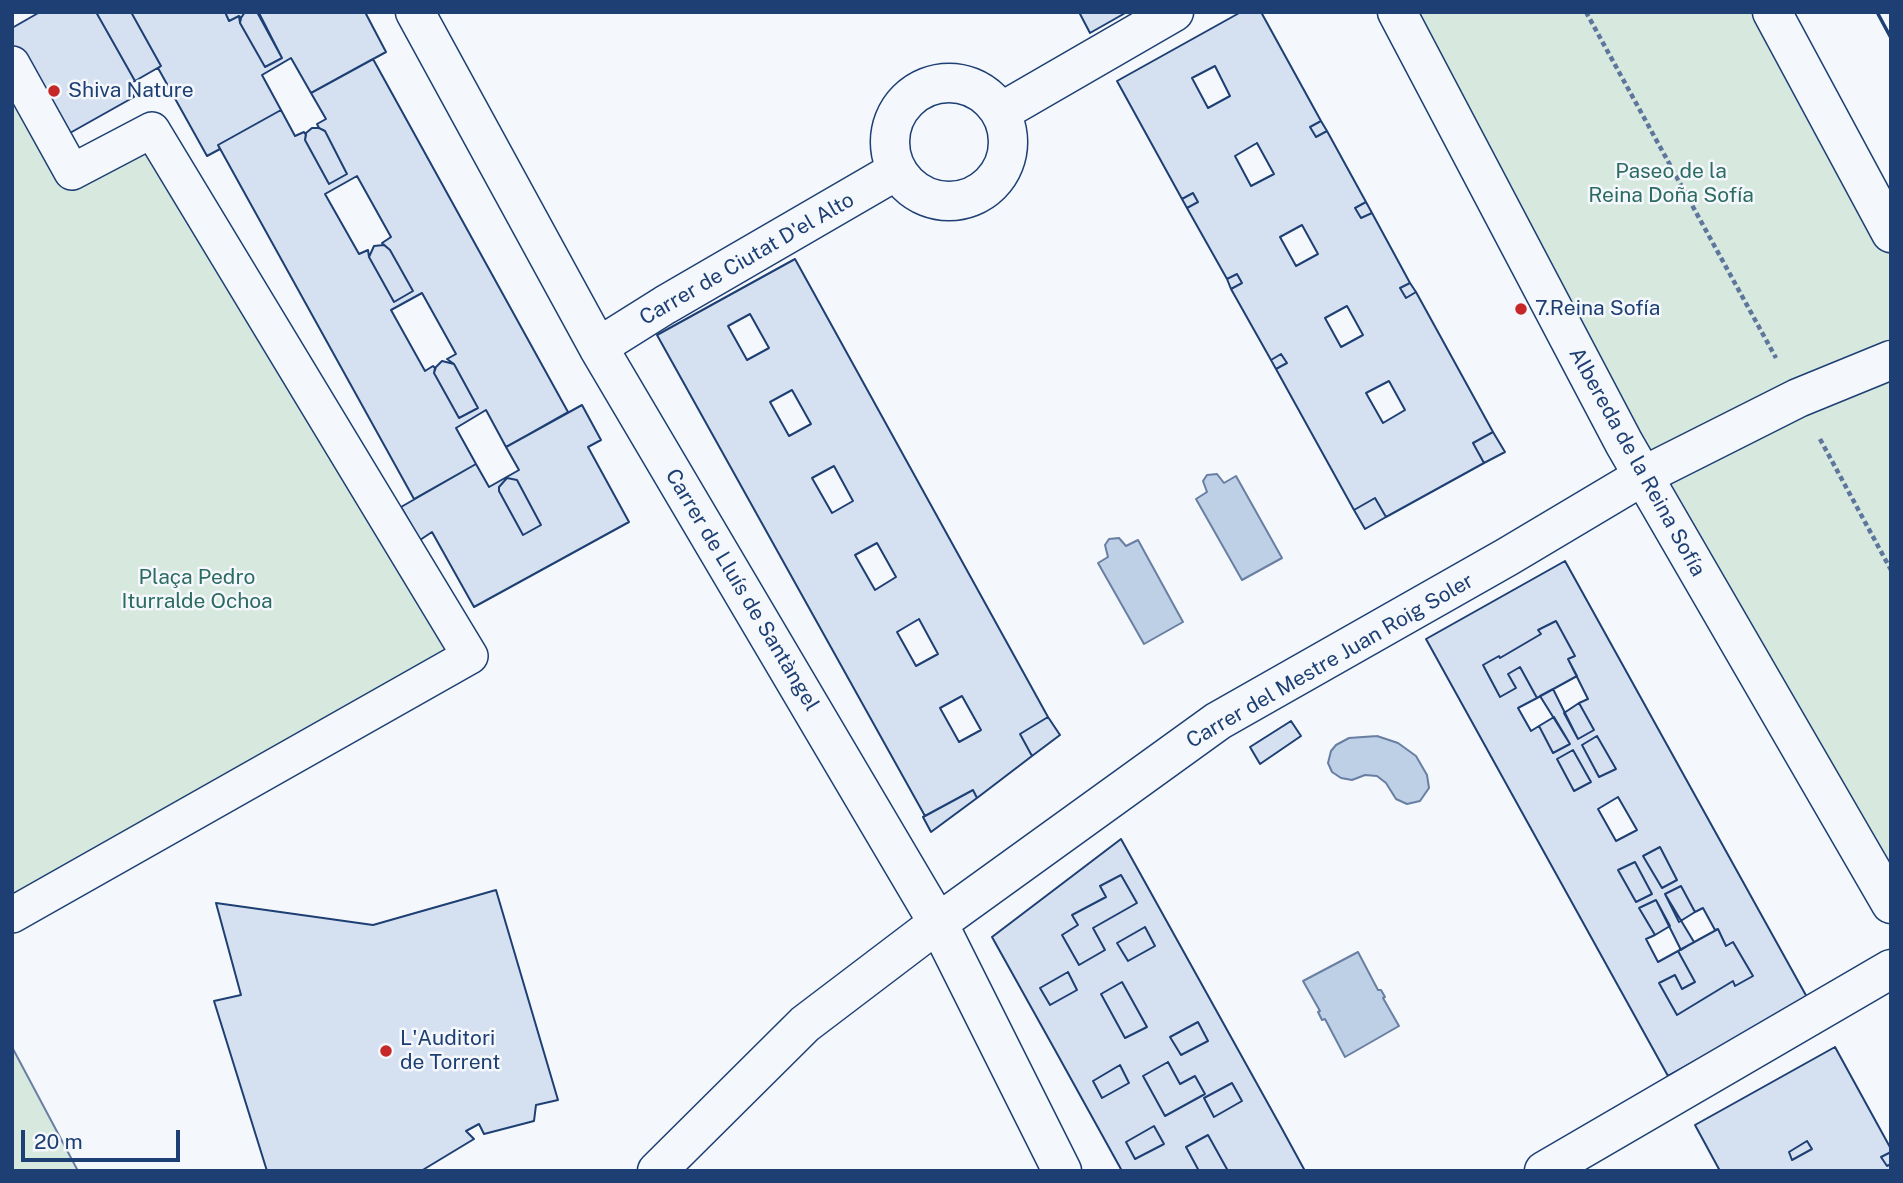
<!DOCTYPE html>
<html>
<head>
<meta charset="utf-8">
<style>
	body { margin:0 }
	#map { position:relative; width:1903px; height:1183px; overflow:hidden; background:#f4f7fb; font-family:"Public Sans",sans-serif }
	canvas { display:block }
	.frame { position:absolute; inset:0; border:14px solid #1d3f73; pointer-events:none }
	.scale { position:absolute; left:21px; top:1130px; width:159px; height:32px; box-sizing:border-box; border:4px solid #1d3f73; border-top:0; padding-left:9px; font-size:21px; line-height:24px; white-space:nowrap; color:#1d3f73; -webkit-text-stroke:5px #f4f7fb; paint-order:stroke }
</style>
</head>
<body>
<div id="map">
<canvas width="1903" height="1183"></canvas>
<div class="frame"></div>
<div class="scale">20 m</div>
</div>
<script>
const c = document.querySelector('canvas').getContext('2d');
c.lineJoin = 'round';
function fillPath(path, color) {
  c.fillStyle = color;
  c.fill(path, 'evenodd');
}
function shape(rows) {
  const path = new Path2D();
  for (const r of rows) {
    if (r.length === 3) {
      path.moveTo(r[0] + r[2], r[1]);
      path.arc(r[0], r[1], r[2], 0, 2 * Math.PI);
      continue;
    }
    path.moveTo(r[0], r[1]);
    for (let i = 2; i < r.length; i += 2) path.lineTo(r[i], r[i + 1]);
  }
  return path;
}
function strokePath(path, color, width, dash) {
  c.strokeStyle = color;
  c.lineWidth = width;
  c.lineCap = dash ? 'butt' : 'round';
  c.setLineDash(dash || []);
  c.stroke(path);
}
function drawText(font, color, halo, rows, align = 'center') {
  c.font = font + ' "Public Sans",sans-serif';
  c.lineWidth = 5;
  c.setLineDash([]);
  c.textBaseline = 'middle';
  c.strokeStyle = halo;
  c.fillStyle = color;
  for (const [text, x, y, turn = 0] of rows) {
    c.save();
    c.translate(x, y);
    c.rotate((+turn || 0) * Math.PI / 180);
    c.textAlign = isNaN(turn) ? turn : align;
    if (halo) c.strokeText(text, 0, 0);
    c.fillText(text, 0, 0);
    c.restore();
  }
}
const green = shape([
	[1390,12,1764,12,1891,252,1891,877,1390,12],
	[12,80,69,183,145,145,455,658,12,911,12,80],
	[12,1047,78,1171,12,1171,12,1047]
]);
const water = shape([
	[1217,474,1224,483,1236,476,1282,558,1242,580,1196,499,1207,492,1203,481,1207,475,1217,474],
	[1119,538,1126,546,1138,540,1183,622,1144,644,1098,563,1108,557,1105,545,1109,539,1119,538],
	[1377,736,1398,743,1416,756,1427,775,1429,788,1420,801,1407,804,1396,799,1386,783,1377,776,1365,775,1352,780,1341,778,1332,772,1328,763,1331,751,1336,745,1349,738,1377,736],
	[1358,952,1378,990,1381,990,1385,997,1383,998,1399,1026,1345,1057,1325,1019,1322,1020,1318,1012,1320,1011,1303,981,1358,952]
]);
const building = shape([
	[40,12,96,12,135,81,128,85,134,97,61,138,12,50,12,28,40,12],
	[96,12,131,12,161,66,135,81,96,12],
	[131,12,225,12,229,21,239,16,240,23,265,67,282,58,257,12,365,12,386,52,311,93,291,58,262,75,281,110,218,145,220,149,207,156,158,68,161,66,131,12],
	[225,12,245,12,241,18,239,16,229,21,225,12],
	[245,12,259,13,282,58,265,67,240,23,241,18,245,12],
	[1079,12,1127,12,1090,33,1079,12],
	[1241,12,1261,12,1321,121,1310,127,1316,137,1327,131,1366,202,1355,208,1361,218,1372,213,1410,283,1400,288,1406,298,1416,292,1493,432,1473,443,1484,463,1386,517,1375,498,1354,510,1276,369,1287,363,1281,354,1271,360,1231,289,1242,283,1237,274,1227,279,1187,208,1198,202,1193,193,1182,199,1117,81,1241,12],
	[1215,66,1230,96,1208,108,1192,78,1215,66],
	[1257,143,1274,174,1251,186,1235,156,1257,143],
	[1302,225,1318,254,1296,266,1280,237,1302,225],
	[1347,306,1363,335,1341,347,1325,318,1347,306],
	[1389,381,1405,410,1383,423,1366,393,1389,381],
	[373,59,568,412,506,447,486,410,456,428,476,464,414,499,218,145,281,110,295,136,304,132,306,135,305,140,329,184,347,174,325,131,319,128,317,124,326,119,311,93,373,59],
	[357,176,391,237,382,243,390,250,413,291,394,302,369,257,368,250,359,254,325,194,357,176],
	[422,293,456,354,447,359,454,364,478,408,459,418,434,373,435,368,433,366,425,371,391,310,422,293],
	[1321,121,1327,131,1316,137,1310,127,1321,121],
	[312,128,319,128,325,131,347,174,329,184,305,140,306,133,312,128],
	[1193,193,1198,202,1187,208,1182,199,1193,193],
	[1366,202,1372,213,1361,218,1355,208,1366,202],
	[384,245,390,250,413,291,394,302,369,257,374,246,384,245],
	[795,259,1048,717,1020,734,1032,756,977,798,973,790,925,816,657,335,795,259],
	[750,314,769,348,747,360,728,326,750,314],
	[792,390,811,424,789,436,770,402,792,390],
	[834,466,853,501,832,513,812,478,834,466],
	[877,543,896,577,875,590,855,555,877,543],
	[919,619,938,654,916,666,897,632,919,619],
	[962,696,981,730,959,742,940,708,962,696],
	[1237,274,1242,283,1231,289,1227,279,1237,274],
	[1410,283,1416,292,1406,298,1400,288,1410,283],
	[1281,354,1287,363,1276,369,1271,360,1281,354],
	[442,361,454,364,478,408,459,418,434,373,436,367,442,361],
	[582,405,601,440,588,447,629,522,474,607,432,532,420,540,401,507,476,464,489,487,519,470,506,447,582,405],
	[507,478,517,480,541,525,523,535,499,491,499,487,507,478],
	[1493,432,1505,452,1484,463,1473,443,1493,432],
	[507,478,517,480,541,525,523,535,499,491,499,487,507,478],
	[1375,498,1386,517,1365,529,1354,510,1375,498],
	[1565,561,1808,999,1668,1076,1426,639,1565,561],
	[1556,621,1575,656,1568,659,1588,699,1579,703,1594,730,1578,739,1553,689,1540,696,1570,744,1553,753,1539,726,1531,731,1518,708,1537,698,1520,667,1508,674,1516,688,1500,697,1483,665,1499,656,1500,658,1541,634,1538,630,1556,621],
	[1597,736,1616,769,1599,777,1582,745,1597,736],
	[1573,750,1591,782,1574,791,1557,759,1573,750],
	[1618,797,1637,830,1616,841,1598,809,1618,797],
	[1660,847,1677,880,1662,888,1643,856,1660,847],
	[1635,862,1652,894,1636,902,1618,870,1635,862],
	[1681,886,1695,912,1703,908,1715,930,1718,929,1726,946,1733,942,1753,976,1735,986,1733,981,1677,1015,1659,983,1675,975,1682,989,1695,982,1678,951,1658,962,1646,939,1655,935,1639,908,1656,900,1681,950,1694,942,1665,894,1681,886],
	[1556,621,1575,656,1568,659,1577,676,1537,698,1520,667,1508,674,1516,688,1500,697,1483,665,1499,656,1500,658,1541,634,1538,630,1556,621],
	[1579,703,1594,730,1578,739,1564,713,1579,703],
	[1048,717,1060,735,1032,756,1020,734,1048,717],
	[1554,717,1570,744,1553,753,1539,726,1554,717],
	[1291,721,1301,736,1260,764,1250,747,1291,721],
	[1597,736,1616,769,1599,777,1582,745,1597,736],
	[1573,750,1591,782,1574,791,1557,759,1573,750],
	[973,790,977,798,931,832,923,817,973,790],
	[1121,839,1281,1127,1305,1171,1228,1171,1208,1135,1186,1147,1199,1171,1122,1171,1055,1050,992,937,1121,839],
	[1121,875,1137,903,1093,928,1105,950,1079,965,1062,935,1078,925,1072,915,1106,897,1100,886,1121,875],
	[1145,927,1155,946,1128,961,1117,943,1145,927],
	[1068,972,1077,990,1050,1005,1040,988,1068,972],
	[1122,982,1147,1027,1125,1038,1101,994,1122,982],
	[1198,1022,1208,1041,1181,1055,1170,1037,1198,1022],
	[1168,1062,1180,1084,1195,1076,1205,1094,1165,1116,1143,1076,1168,1062],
	[1120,1065,1129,1083,1102,1098,1093,1081,1120,1065],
	[1232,1083,1242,1101,1214,1117,1204,1098,1232,1083],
	[1154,1126,1164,1144,1135,1159,1126,1142,1154,1126],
	[1660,847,1677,880,1662,888,1643,856,1660,847],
	[1635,862,1652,894,1636,902,1618,870,1635,862],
	[1121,875,1137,903,1093,928,1105,950,1079,965,1062,935,1078,925,1072,915,1106,897,1100,886,1121,875],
	[1681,886,1695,912,1679,922,1665,894,1681,886],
	[496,890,558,1100,536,1105,534,1121,484,1134,479,1124,466,1131,474,1139,421,1171,267,1171,214,1001,241,995,216,903,373,925,496,890],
	[1656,900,1670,926,1655,935,1639,908,1656,900],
	[1145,927,1155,946,1128,961,1117,943,1145,927],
	[1718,929,1726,946,1733,942,1753,976,1735,986,1733,981,1677,1015,1659,983,1675,975,1682,989,1695,982,1678,951,1718,929],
	[1068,972,1077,990,1050,1005,1040,988,1068,972],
	[1122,982,1147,1027,1125,1038,1101,994,1122,982],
	[1198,1022,1208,1041,1181,1055,1170,1037,1198,1022],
	[1835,1047,1891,1149,1891,1152,1881,1157,1887,1166,1891,1164,1891,1171,1720,1171,1695,1125,1835,1047],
	[1807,1141,1812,1149,1792,1160,1789,1152,1807,1141],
	[1168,1062,1180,1084,1195,1076,1205,1094,1165,1116,1143,1076,1168,1062],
	[1120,1065,1129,1083,1102,1098,1093,1081,1120,1065],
	[1232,1083,1242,1101,1214,1117,1204,1098,1232,1083],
	[1154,1126,1164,1144,1135,1159,1126,1142,1154,1126],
	[1208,1135,1228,1171,1199,1171,1186,1147,1208,1135],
	[1807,1141,1812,1149,1792,1160,1789,1152,1807,1141],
	[1891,1152,1891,1164,1887,1166,1881,1157,1891,1152]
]);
const path = shape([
	[1586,12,1776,358],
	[1820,439,1891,570]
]);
const pedestrian = shape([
	[12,64,72,172,152,130,470,656,12,915]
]);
const minor = shape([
	[415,12,598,347,938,923,1062,1171],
	[949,142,59],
	[1001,112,1174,12],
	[598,347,665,305,896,171],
	[657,1171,805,1024,938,923,1218,721,1507,557,1643,476,1798,398,1891,360],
	[1544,1171,1891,969]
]);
const tertiary = shape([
	[1397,12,1624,443,1891,904],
	[1772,12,1891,233]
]);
const wall = shape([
	[1877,12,1891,38]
]);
const markers = [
	[54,91,7,"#c62828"],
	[1521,309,7,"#c62828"],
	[386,1051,7,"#c62828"]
];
const poiNames = [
	["Shiva Nature",68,91],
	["7.Reina Sofía",1535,309],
	["L'Auditori",400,1039],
	["de Torrent",400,1063]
];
const parkNames = [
	["Paseo de la",1671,172],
	["Reina Doña Sofía",1671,196],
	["Plaça Pedro",197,578],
	["Iturralde Ochoa",197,602]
];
const streetNames = [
	["Carrer de Ciutat D'el Alto",747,259,-30],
	["Albereda de la Reina Sofía",1637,462,61],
	["Carrer de Lluís de Santàngel",742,590,59],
	["Carrer del Mestre Juan Roig Soler",1330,661,-30]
];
fillPath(green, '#d7e8df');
strokePath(green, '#687fa3', 2);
fillPath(water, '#bed0e5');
strokePath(water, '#687fa3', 2);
fillPath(building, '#d5e0f0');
strokePath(building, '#1d3f73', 2);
strokePath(pedestrian, '#1d3f73', 38);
strokePath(minor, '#1d3f73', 41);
strokePath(tertiary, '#1d3f73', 41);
strokePath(path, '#5e769c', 4.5, [5, 3.5]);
strokePath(pedestrian, '#f4f7fb', 35);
strokePath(minor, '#f4f7fb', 38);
strokePath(tertiary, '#f4f7fb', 38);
strokePath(wall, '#1d3f73', 3.5);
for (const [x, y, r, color] of markers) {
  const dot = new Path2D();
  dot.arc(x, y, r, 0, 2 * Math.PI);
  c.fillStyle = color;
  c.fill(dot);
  strokePath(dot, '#f4f7fb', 2.5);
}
drawText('21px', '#1d3f73', '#f4f7fb', poiNames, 'left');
drawText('21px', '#2c6c60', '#f4f7fb', parkNames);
drawText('21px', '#1d3f73', '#f4f7fb', streetNames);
</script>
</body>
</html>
